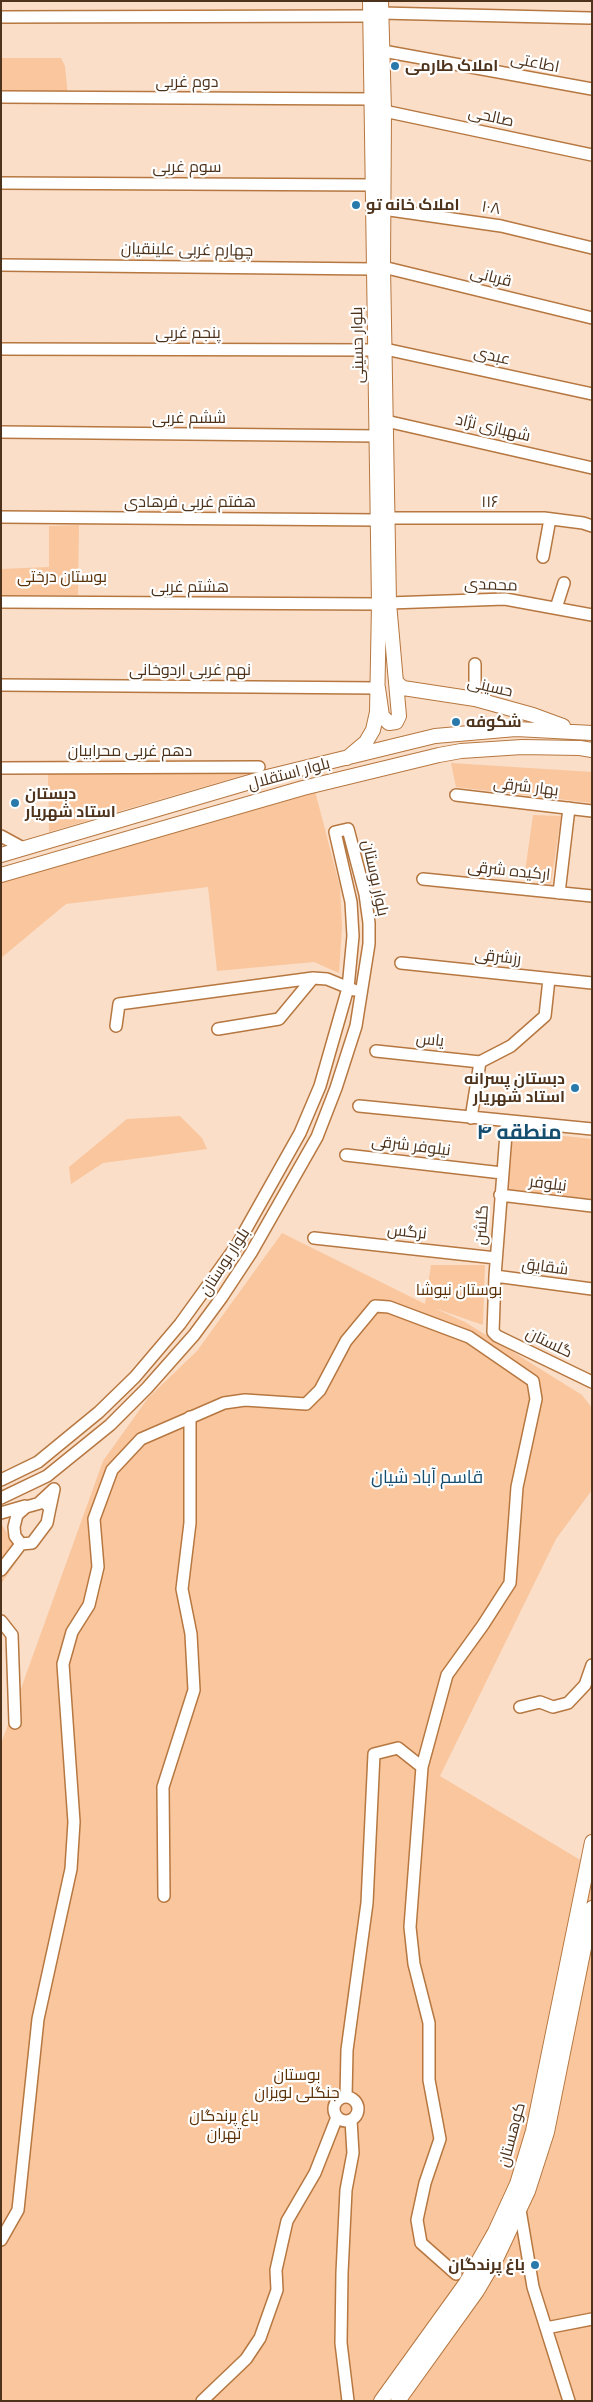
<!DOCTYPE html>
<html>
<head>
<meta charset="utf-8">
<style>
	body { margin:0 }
	#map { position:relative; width:593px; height:2402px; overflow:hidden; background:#fadec8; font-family:Cabin,sans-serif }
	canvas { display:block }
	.frame { position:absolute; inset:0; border:2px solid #4e331c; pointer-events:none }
</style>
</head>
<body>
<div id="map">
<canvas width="593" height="2402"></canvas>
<div class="frame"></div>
</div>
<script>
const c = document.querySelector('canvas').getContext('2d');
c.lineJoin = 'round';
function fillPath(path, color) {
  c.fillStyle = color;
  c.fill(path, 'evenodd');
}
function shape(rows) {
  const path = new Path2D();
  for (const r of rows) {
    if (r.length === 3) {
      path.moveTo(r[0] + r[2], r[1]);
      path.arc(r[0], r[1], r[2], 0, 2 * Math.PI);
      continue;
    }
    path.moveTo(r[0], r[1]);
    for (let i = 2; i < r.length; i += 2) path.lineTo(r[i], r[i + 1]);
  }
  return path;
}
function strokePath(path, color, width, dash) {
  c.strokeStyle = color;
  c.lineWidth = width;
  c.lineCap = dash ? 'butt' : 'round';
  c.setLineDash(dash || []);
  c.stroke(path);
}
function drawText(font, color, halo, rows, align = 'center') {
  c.font = font + ' Cabin,Cairo,sans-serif';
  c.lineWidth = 4.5;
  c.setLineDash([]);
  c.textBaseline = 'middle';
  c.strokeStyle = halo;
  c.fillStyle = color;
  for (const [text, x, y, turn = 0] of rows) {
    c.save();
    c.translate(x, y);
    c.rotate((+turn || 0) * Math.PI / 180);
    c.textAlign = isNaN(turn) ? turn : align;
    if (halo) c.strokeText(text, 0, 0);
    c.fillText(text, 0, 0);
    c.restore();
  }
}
const green = shape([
	[1,58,61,58,65,66,68,97,1,97],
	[79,525,78,595,1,595,1,569,49,567,49,526],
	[451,763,592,772,592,803,456,787],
	[258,771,113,813,49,832,48,774],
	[315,791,340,887,342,927,339,973,314,962,217,971,208,887,66,904,1,958,1,882],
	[533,815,561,816,551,884,524,879],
	[180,1116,202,1138,207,1149,103,1163,71,1184,69,1167,127,1119],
	[510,1130,592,1139,592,1199,504,1189],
	[282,1233,425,1304,431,1265,485,1265,483,1325,434,1308,465,1322,582,1395,592,1408,592,1490,556,1539,440,1776,592,1867,592,2401,1,2401,1,1744,103,1461,148,1398,197,1351],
	[2,1525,21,1555,1,1584,1,1526]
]);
const minor = shape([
	[381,13,590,18],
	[1,17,371,16],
	[383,51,592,89],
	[1,97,373,99],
	[384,111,592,155],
	[1,183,373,185],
	[383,209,501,226,592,248],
	[1,265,373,269],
	[383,267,592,318],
	[1,349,376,350],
	[385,349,592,394],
	[386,421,592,468],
	[1,432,377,436],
	[1,517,378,520],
	[388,518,544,518,583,523,592,526],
	[543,557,550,519],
	[1,602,379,604],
	[389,603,505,599,592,615],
	[556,608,564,583],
	[475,664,475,699],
	[1,685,378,688],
	[1,768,259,767],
	[456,795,592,811],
	[1,836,23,848],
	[423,879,592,896],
	[559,893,569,808],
	[401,963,592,983],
	[116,1026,119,1004,313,978,327,979,354,990],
	[218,1029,279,1019,313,978],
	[376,1051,480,1062],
	[359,1106,592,1129],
	[471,1118,480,1062,511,1046,545,1016,549,979],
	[507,1121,495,1276,493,1332,497,1336,592,1382],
	[346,1155,502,1173],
	[500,1195,592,1206],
	[314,1238,496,1258],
	[495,1276,592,1289],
	[1,1480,38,1462,99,1412,135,1377,180,1324,237,1245,300,1133,320,1086,348,988,353,936,351,902,335,832,348,829,365,894,369,923,369,944,356,1026,336,1088,317,1137,251,1253,222,1297,194,1335,147,1388,110,1425,47,1476,1,1498],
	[40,1502,54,1489,50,1508],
	[44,1502,50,1508,47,1523,32,1543,21,1544,15,1536,14,1527,17,1515,26,1507,44,1502],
	[1,1513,25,1506],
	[1,1570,21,1544],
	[1,1621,12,1635,15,1723],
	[520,1707,540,1702,553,1707,568,1703,585,1685,592,1665],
	[164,1896,163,1787,194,1690,191,1634,182,1589,190,1523,190,1417],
	[346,2097,347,2050,367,1903,374,1754,398,1748,422,1767],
	[346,2109,12],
	[520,2210,533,2287,569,2401],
	[1,2240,18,2210,38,2019,71,1869,74,1822,63,1664,72,1632,89,1605,98,1567,94,1519,112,1470,141,1439,224,1403,245,1400,306,1404,320,1390,346,1341,375,1306,389,1307,469,1337,533,1381,536,1399,517,1487,510,1583,483,1625,447,1675,422,1767,410,1927,414,1964,429,2023,429,2080,440,2139,425,2183,417,2220,421,2243,456,2274],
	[546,2328,592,2319],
	[202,2401,246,2359,260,2338,277,2290,276,2270,287,2221,315,2173,337,2117],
	[348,2401,341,2343,342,2273,346,2190,353,2153,351,2120]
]);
const major = shape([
	[396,682,403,688,475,699,533,715,563,726],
	[378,688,382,716,389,723,396,722,399,716,389,603,383,267,384,111,381,1],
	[347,758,366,742,373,730,377,712,379,604,370,1],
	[1,855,267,777,435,736,516,729,592,733],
	[1,875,303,788,439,755,461,751,522,747,580,748,592,750],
	[381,2401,466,2283,495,2232,517,2184,533,2131,592,1842],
	[398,2401,477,2291,497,2257,528,2191,547,2132,592,1908]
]);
const markers = [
	[395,66,5,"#297aab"],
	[356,205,5,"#297aab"],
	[456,722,5,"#297aab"],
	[15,803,5,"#297aab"],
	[575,1088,5,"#297aab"],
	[535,2265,5,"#297aab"]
];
const streetNames = [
	["اطاعتی",535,63,11],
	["دوم غربی",187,82],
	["صالحی",491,117,12],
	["سوم غربی",187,167],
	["۱۰۸",491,208,9],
	["چهارم غربی علینقیان",187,250,1],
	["قربانی",491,277,14],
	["پنجم غربی",188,333],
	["بلوار حسینی",358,345,-91],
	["عبدی",492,356,13],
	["ششم غربی",189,418],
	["شهبازی نژاد",493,428,13],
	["هفتم غربی فرهادی",190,502],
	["۱۱۶",490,502],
	["محمدی",491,585,2],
	["هشتم غربی",190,587],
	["نهم غربی اردوخانی",190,670],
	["حسینی",490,687,13],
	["دهم غربی محرابیان",130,751],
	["بلوار استقلال",289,774,-15],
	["بهار شرقی",526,787,7],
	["ارکیده شرقی",509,871,6],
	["بلوار بوستان",375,878,78],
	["رزشرقی",498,957,6],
	["یاس",430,1040,6],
	["نیلوفر شرقی",411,1146,7],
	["نیلوفر",548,1184,7],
	["گلشن",482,1225,-86],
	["نرگس",407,1232,6],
	["بلوار بوستان",225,1262,-57],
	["شقایق",545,1267,7],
	["گلستان",549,1343,26],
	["کوهستان",512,2135,-75]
];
const poiNames = [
	["املاک طارمی",405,66],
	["املاک خانه تو",366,205],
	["شکوفه",466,722],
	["دبستان",25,794],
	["استاد شهریار",25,812],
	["دبستان پسرانه",565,1079,"right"],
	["استاد شهريار",565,1097,"right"],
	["باغ پرندگان",525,2265,"right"]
];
const parkNames = [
	["بوستان درختی",62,577],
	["بوستان نیوشا",459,1290],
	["بوستان",297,2075],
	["جنگلی لویزان",297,2093],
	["باغ پرندگان",224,2116],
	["تهران",224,2134]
];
const neighbourhoodNames = [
	["قاسم آباد شیان",427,1478]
];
const districtNames = [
	["منطقه ۴",519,1133]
];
fillPath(green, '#f9c69e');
strokePath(minor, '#b67740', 14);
strokePath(major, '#b67740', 16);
strokePath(minor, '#fff', 11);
strokePath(major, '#fff', 14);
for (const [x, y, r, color] of markers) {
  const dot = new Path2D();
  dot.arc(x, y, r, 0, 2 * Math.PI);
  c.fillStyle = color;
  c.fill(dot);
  strokePath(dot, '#fff', 2);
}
drawText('16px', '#4e331c', '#fff', streetNames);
drawText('bold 16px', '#4e331c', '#fff', poiNames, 'left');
drawText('16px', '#5b3107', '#fff', parkNames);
drawText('18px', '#164e70', '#fff', neighbourhoodNames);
drawText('bold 21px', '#164e70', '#fff', districtNames);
</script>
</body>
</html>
